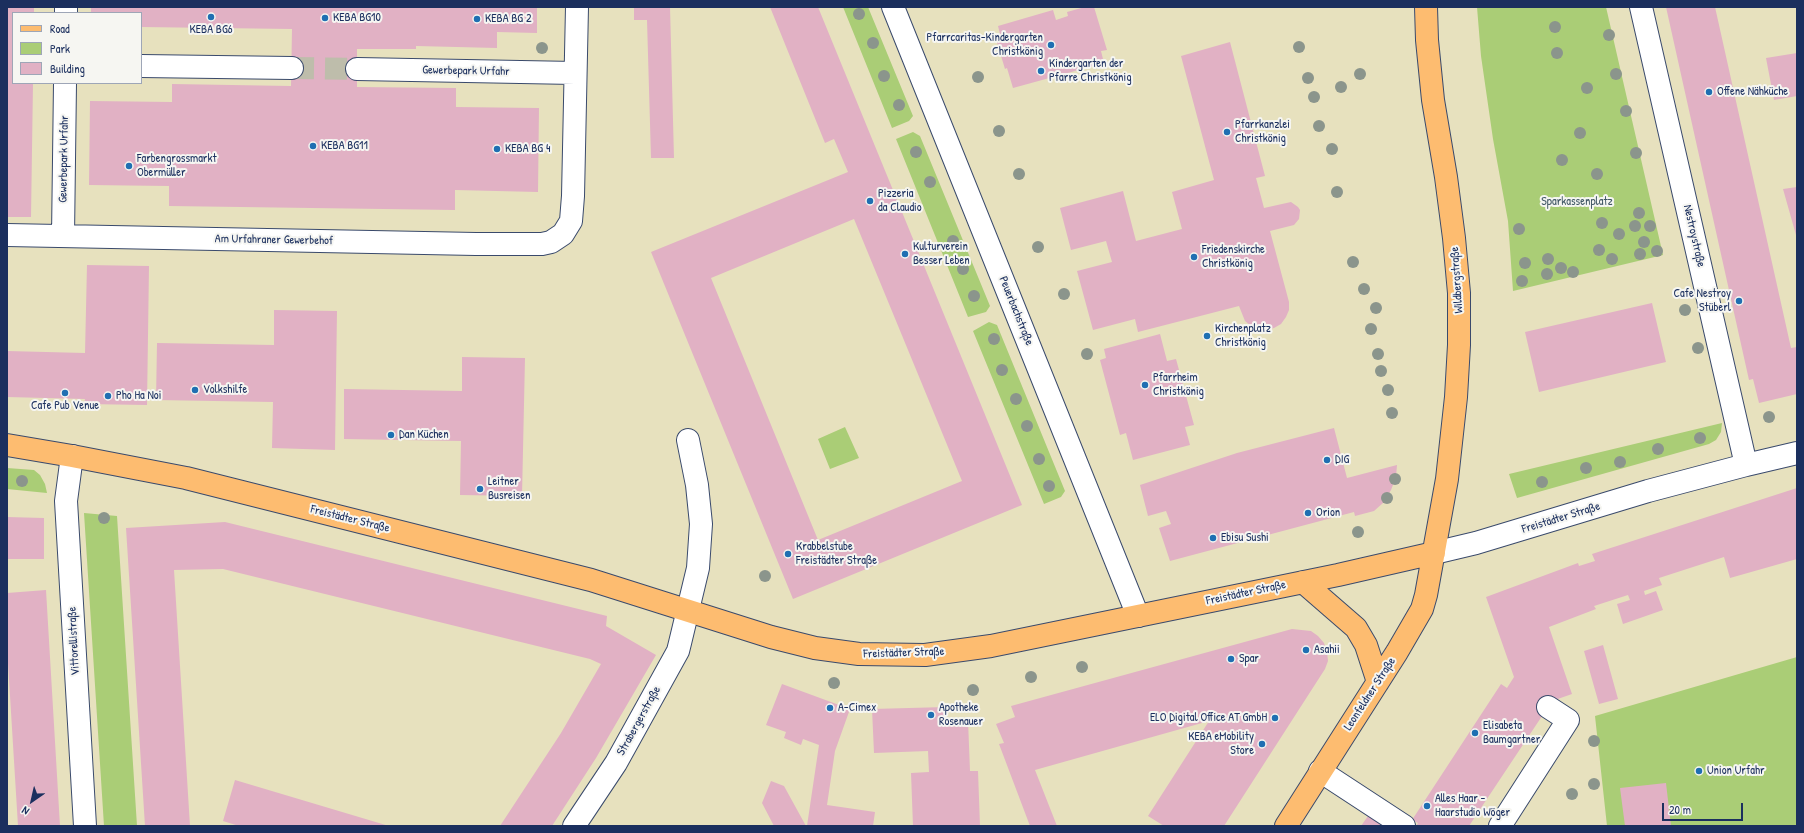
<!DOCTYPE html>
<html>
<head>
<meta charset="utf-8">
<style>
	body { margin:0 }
	#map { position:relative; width:1804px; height:833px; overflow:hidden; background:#e7e1be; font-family:"Patrick Hand",sans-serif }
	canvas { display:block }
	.frame { position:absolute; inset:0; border:8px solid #1b2f5e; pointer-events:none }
	.legend { position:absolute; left:12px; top:12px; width:130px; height:72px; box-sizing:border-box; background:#f6f6f2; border:1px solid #9ea6b7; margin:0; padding:5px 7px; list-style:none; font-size:12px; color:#1b2f5e }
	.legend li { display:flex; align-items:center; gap:8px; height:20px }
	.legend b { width:20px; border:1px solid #9ea6b7 }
	.north { position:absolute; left:12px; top:781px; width:40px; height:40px; -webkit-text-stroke:3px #f6f6f2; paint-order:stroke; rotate:214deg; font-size:11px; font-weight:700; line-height:16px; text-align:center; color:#1b2f5e }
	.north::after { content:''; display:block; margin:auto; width:14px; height:18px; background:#1b2f5e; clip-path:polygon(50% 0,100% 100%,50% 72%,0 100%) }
	.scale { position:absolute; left:1662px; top:803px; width:81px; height:18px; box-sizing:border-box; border:2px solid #1b2f5e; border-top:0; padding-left:5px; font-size:12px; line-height:14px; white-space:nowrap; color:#1b2f5e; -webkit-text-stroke:3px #f6f6f2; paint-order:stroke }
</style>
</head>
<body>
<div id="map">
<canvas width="1804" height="833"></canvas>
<div class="frame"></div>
<ul class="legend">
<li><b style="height:5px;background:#fdbc70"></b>Road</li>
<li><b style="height:11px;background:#aacd76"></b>Park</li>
<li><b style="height:11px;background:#e1b1c4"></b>Building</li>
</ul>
<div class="north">N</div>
<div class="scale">20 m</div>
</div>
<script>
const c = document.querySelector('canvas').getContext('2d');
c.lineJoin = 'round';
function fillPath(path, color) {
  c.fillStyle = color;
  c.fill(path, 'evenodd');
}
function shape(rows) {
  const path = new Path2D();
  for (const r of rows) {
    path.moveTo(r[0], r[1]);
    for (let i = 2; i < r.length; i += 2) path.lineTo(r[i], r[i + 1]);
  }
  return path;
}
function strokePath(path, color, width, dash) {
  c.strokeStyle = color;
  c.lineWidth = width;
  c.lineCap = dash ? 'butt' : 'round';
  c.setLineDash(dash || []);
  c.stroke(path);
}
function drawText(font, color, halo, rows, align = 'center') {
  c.font = font + ' "Patrick Hand",sans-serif';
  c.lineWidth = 4;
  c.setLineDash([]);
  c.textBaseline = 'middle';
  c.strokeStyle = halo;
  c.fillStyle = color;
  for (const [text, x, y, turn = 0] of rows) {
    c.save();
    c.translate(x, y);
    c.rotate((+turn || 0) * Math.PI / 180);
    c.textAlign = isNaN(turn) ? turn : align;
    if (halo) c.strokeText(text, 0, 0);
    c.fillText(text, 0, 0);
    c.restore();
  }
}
const green = shape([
	[843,7,868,7,913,116,909,121,892,128],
	[1477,7,1606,7,1663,255,1513,291,1508,221,1493,139,1481,56],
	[913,132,920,136,990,306,986,312,968,317,896,139],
	[989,322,997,325,1065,491,1061,497,1044,504,973,331],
	[1722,423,1721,432,1716,440,1709,444,1517,498,1509,474],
	[845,427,859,458,830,469,818,439],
	[7,468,34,470,40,475,45,484,47,493,7,489],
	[84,513,117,516,137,826,104,826],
	[1797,657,1797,826,1607,826,1595,716]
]);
const building = shape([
	[7,7,34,7,34,13,13,13,13,83,33,83,31,217,7,217],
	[91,7,537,7,537,33,497,32,497,48,416,46,416,49,357,49,357,87,456,88,456,107,539,108,538,192,455,190,455,210,169,206,169,186,89,185,90,101,172,102,172,84,291,86,292,29,141,27,141,13,91,13],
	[634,7,670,7,674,158,651,158,647,20,634,20],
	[770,7,818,7,1022,505,793,599,651,252,848,172,834,139,825,143],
	[854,219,962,481,818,540,711,278],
	[1085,7,1094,7,1107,50,1101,51,1104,63,1013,88,1007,68,1005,69,996,39,1001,38,998,26,1053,10,1056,20,1068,16,1067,12],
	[1666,7,1715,7,1791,348,1797,347,1797,394,1759,403,1753,379,1749,380],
	[1230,42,1265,176,1256,178,1264,208,1291,202,1298,207,1300,210,1299,219,1294,225,1270,231,1289,302,1289,310,1286,317,1281,324,1274,328,1266,330,1258,329,1251,326,1245,321,1239,306,1138,332,1135,319,1093,330,1077,271,1112,262,1106,241,1071,250,1060,208,1123,191,1136,241,1182,229,1172,192,1214,180,1181,56],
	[1797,53,1797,96,1774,100,1766,58],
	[1797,187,1797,235,1796,235,1783,189],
	[87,265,149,266,147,405,84,404,85,399,7,397,7,351,85,353],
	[1652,303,1666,362,1539,392,1525,332],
	[274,310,337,311,335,450,272,448,273,402,156,400,157,343,274,345],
	[1160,334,1167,361,1176,359,1194,425,1185,427,1190,445,1133,460,1126,433,1120,435,1100,360,1106,358,1104,349],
	[462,357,525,358,522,496,460,495,461,441,344,439,344,389,462,391],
	[1334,428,1347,478,1397,465,1396,477,1391,490,1383,503,1374,511,1355,516,1354,512,1170,561,1159,528,1171,524,1166,511,1148,516,1140,485,1237,453],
	[1797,488,1797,559,1730,578,1724,557,1659,578,1662,585,1644,591,1645,595,1656,591,1663,610,1623,624,1617,604,1630,600,1628,595,1594,606,1596,609,1549,627,1572,694,1552,701,1469,826,1416,826,1418,823,1412,820,1501,684,1507,688,1514,677,1486,597,1578,563,1579,566,1595,561,1592,554],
	[7,517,44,518,44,559,7,559],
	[225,522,607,616,606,626,656,655,596,758,552,826,500,826,561,733,601,664,590,659,223,569,174,570,190,826,145,826,126,528],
	[46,590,60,826,18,826,7,647,7,593],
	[1292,629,1311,631,1318,636,1324,643,1327,652,1328,661,1325,669,1224,826,1164,826,1148,816,1209,721,1035,770,1057,826,1030,826,999,744,1004,743,996,724,1015,717,1011,706],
	[1603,645,1618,699,1599,704,1584,651],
	[782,684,850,709,835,751,827,805,875,812,873,826,807,826,819,745,803,739,801,745,784,738,786,732,766,725],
	[946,707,946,721,968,720,970,771,978,771,980,826,913,826,911,773,929,772,928,751,874,753,872,709],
	[235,780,389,826,239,826,223,821],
	[771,781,784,786,806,826,774,826,762,803],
	[1666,783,1671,826,1625,826,1620,788],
	[1368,816,1383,826,1361,826]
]);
const minorTunnel = shape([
	[292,68,357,69]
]);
const minor = shape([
	[893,7,1138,616],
	[1641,7,1746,465],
	[66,13,66,7],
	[141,66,292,68],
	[357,69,575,73],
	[7,235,476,244,542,244,551,242,563,234,571,221,573,196,577,7],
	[63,236,65,83],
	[72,456,66,501,85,826],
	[1434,553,1476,543,1648,491,1746,465,1797,453],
	[1320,771,1404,826],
	[574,826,616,763,678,651,680,643,698,568,701,524,697,485,688,440],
	[1500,826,1568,720,1548,707]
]);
const major = shape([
	[7,445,72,456,186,478,591,580,771,637,815,648,859,654,925,655,991,646,1338,575,1434,553],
	[1303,582,1356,628,1366,645,1378,682],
	[1286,826,1397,652,1422,609,1426,595,1447,479,1456,397,1459,345,1459,293,1454,238,1446,177,1433,100,1427,40,1426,7]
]);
const trees = [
	[859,14],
	[1555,27],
	[1609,35],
	[873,43],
	[1299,47],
	[542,48],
	[1557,53],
	[1360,74],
	[1616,74],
	[884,76],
	[978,77],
	[1308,78],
	[1341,87],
	[1587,88],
	[1314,97],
	[899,105],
	[1626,111],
	[1319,126],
	[999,131],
	[1580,133],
	[1332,149],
	[916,152],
	[1636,153],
	[1562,160],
	[1019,174],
	[1597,174],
	[930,182],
	[1337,192],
	[1639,213],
	[1602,223],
	[1635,226],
	[1650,226],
	[1519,229],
	[1619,234],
	[953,241],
	[1644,242],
	[1038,247],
	[1599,250],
	[1657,251],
	[1640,254],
	[1548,259],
	[1612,259],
	[1353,262],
	[1525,263],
	[1561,268],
	[963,269],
	[1573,272],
	[1547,274],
	[1522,281],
	[1364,289],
	[1064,294],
	[974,296],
	[1376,308],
	[1685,310],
	[1371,329],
	[994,339],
	[1698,348],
	[1087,354],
	[1378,354],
	[1002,370],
	[1381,371],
	[1388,390],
	[1016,399],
	[1392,413],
	[1769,417],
	[1027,426],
	[1700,438],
	[1658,449],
	[1039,459],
	[1620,462],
	[1586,468],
	[1395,479],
	[22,481],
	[1542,482],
	[1049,486],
	[1387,498],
	[104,518],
	[1358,532],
	[765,576],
	[1082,667],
	[1031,677],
	[834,683],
	[973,690],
	[1594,741],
	[1594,784],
	[1572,794]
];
const markers = [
	[211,17,4,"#1f6fb2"],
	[325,18,4,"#1f6fb2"],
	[477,19,4,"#1f6fb2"],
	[1051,45,4,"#1f6fb2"],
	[1041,71,4,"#1f6fb2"],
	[1709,92,4,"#1f6fb2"],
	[1227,132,4,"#1f6fb2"],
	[313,146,4,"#1f6fb2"],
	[497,149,4,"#1f6fb2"],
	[129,166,4,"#1f6fb2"],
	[870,201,4,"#1f6fb2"],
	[905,254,4,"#1f6fb2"],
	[1194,257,4,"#1f6fb2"],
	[1739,301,4,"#1f6fb2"],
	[1207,336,4,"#1f6fb2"],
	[1145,385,4,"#1f6fb2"],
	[195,390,4,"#1f6fb2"],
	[65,393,4,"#1f6fb2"],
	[108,396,4,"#1f6fb2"],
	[391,435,4,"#1f6fb2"],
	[1327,460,4,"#1f6fb2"],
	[480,489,4,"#1f6fb2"],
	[1308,513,4,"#1f6fb2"],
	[1213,538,4,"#1f6fb2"],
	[788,554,4,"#1f6fb2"],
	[1306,650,4,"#1f6fb2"],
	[1231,659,4,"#1f6fb2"],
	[830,708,4,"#1f6fb2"],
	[931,715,4,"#1f6fb2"],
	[1275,718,4,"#1f6fb2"],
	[1475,733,4,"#1f6fb2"],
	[1262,744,4,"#1f6fb2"],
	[1699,771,4,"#1f6fb2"],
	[1427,806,4,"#1f6fb2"]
];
const poiNames = [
	["KEBA BG10",333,18],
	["KEBA BG 2",485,19],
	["KEBA BG6",211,30,"center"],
	["Pfarrcaritas-Kindergarten",1043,38,"right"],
	["Christkönig",1043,52,"right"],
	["Kindergarten der",1049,64],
	["Pfarre Christkönig",1049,78],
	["Offene Nähküche",1717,92],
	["Pfarrkanzlei",1235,125],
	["Christkönig",1235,139],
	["KEBA BG11",321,146],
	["KEBA BG 4",505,149],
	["Farbengrossmarkt",137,159],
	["Obermüller",137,173],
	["Pizzeria",878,194],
	["da Claudio",878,208],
	["Kulturverein",913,247],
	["Besser Leben",913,261],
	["Friedenskirche",1202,250],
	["Christkönig",1202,264],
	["Cafe Nestroy",1731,294,"right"],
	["Stüberl",1731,308,"right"],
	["Kirchenplatz",1215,329],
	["Christkönig",1215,343],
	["Pfarrheim",1153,378],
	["Christkönig",1153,392],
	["Volkshilfe",203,390],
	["Pho Ha Noi",116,396],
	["Cafe Pub Venue",65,406,"center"],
	["Dan Küchen",399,435],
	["DIG",1335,460],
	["Leitner",488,482],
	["Busreisen",488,496],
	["Orion",1316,513],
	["Ebisu Sushi",1221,538],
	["Krabbelstube",796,547],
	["Freistädter Straße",796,561],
	["Asahii",1314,650],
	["Spar",1239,659],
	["A-Cimex",838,708],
	["Apotheke",939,708],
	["Rosenauer",939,722],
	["ELO Digital Office AT GmbH",1267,718,"right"],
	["Elisabeta",1483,726],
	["Baumgartner",1483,740],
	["KEBA eMobility",1254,737,"right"],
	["Store",1254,751,"right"],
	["Union Urfahr",1707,771],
	["Alles Haar -",1435,799],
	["Haarstudio Wöger",1435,813]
];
const streetNames = [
	["Gewerbepark Urfahr",466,71,1],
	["Gewerbepark Urfahr",64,159,-89],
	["Nestroystraße",1694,236,77],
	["Am Urfahraner Gewerbehof",274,240,1],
	["Wildbergstraße",1457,280,-94],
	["Peuerbachstraße",1016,311,68],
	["Freistädter Straße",1561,518,-17],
	["Freistädter Straße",350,519,14],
	["Freistädter Straße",1246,593,-12],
	["Vittorellistraße",74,641,-93],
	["Freistädter Straße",904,653,-2],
	["Leonfeldner Straße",1370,694,-57],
	["Strabergerstraße",639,721,-61]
];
const parkNames = [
	["Sparkassenplatz",1577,202]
];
fillPath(green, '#aacd76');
fillPath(building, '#e1b1c4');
strokePath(minorTunnel, '#bebdab', 22, [22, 11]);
strokePath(minor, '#3a4a6c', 24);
strokePath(major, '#3a4a6c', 24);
strokePath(minor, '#fff', 22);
strokePath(major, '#fdbc70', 22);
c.fillStyle = '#8b958c';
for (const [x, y] of trees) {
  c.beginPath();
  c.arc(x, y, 6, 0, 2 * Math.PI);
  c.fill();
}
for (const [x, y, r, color] of markers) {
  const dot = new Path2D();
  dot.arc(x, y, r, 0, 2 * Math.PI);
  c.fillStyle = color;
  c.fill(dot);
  strokePath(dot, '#f6f6f2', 1.5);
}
drawText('12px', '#1b2f5e', '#f6f6f2', poiNames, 'left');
drawText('12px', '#1b2f5e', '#f6f6f2', streetNames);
drawText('12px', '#3f5664', '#f6f6f2', parkNames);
</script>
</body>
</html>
